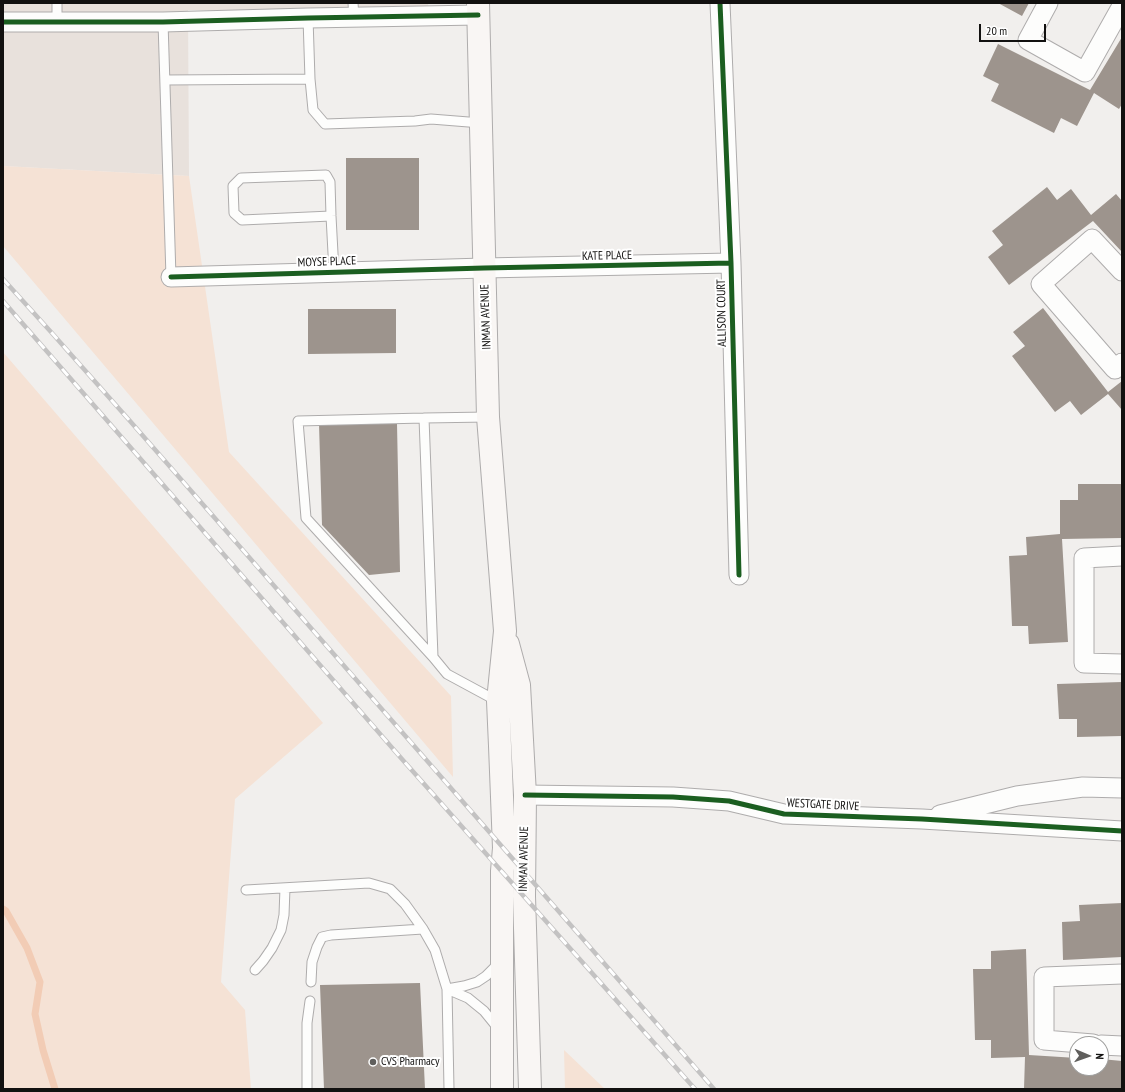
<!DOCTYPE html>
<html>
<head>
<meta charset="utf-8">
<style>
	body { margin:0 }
	#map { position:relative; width:1125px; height:1092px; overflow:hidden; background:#f1efed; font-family:"PT Sans Narrow",sans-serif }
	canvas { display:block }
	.frame { position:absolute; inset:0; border:4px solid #121110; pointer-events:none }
	.north { position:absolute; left:1069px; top:1036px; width:40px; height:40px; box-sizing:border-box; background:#fff; border:1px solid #a0a09f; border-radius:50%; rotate:92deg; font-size:11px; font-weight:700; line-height:16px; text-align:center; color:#121110 }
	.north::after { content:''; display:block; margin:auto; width:14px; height:18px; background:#605f5d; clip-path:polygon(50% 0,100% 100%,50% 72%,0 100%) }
	.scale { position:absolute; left:979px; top:24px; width:67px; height:18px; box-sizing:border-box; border:2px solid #121110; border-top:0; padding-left:5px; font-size:12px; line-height:14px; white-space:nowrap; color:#121110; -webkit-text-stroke:3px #fff; paint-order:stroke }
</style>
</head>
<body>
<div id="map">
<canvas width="1125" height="1092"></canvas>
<div class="frame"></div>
<div class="north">N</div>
<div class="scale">20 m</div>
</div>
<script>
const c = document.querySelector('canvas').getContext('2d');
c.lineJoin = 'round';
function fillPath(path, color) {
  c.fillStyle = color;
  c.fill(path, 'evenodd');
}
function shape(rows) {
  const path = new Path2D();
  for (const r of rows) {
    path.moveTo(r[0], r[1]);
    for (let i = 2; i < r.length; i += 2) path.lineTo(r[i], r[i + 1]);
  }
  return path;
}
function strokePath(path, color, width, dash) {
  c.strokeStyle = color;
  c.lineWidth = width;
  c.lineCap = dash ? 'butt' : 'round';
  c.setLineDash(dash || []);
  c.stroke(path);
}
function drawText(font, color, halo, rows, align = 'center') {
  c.font = font + ' "PT Sans Narrow",sans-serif';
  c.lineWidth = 4;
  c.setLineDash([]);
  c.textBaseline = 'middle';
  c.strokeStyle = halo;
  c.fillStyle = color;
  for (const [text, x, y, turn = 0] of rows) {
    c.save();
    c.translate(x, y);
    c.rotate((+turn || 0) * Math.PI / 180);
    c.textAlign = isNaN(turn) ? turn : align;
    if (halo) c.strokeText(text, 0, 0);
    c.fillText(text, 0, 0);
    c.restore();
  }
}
const built = shape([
	[3,3,428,3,429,11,188,10,189,176,3,166]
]);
const green = shape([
	[3,166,189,176,229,452,451,696,453,777,3,246],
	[3,352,323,723,235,799,221,982,245,1010,251,1089,3,1089],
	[564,1050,605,1089,565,1089]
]);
const stream = shape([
	[3,909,6,911,27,948,40,982,35,1014,43,1050,55,1089]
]);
const building = shape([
	[998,3,1029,3,1022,16],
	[1122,37,1122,104,1119,109,1094,93,1077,126,1061,118,1054,133,991,101,999,84,983,76,998,44,1090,90],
	[346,158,419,158,419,230,346,230],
	[1047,187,1057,200,1071,189,1091,215,1116,194,1122,201,1122,252,1093,221,1009,285,988,257,1003,245,992,231],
	[1043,308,1108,392,1122,381,1122,410,1108,394,1081,415,1070,401,1055,412,1012,356,1025,346,1013,332],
	[308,309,396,309,396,353,308,354],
	[319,424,397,424,400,572,369,575,322,525],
	[1078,484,1122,484,1122,538,1062,539,1068,642,1029,644,1028,626,1012,626,1009,556,1027,555,1026,537,1060,534,1060,500,1078,500],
	[1122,682,1122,736,1077,737,1077,719,1059,719,1057,684],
	[1122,903,1122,957,1063,960,1062,922,1080,921,1079,905],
	[1026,949,1029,1055,1077,1058,1077,1068,1101,1068,1101,1059,1122,1061,1122,1089,1024,1089,1025,1057,991,1058,991,1040,975,1040,973,969,991,969,991,951],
	[420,983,425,1089,324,1089,320,985]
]);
const service = shape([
	[57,3,57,21],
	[353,3,354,17],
	[308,18,310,79,313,110,325,124,415,121,431,119,481,123],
	[163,22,171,277],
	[165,80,310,79],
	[331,216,242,220,234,213,233,186,241,178,326,175,330,182,331,216,334,272],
	[424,418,298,421,306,518,433,657,447,674,497,701],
	[433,657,424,418,488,417],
	[246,890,369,883,390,889,405,904,423,929,435,950,447,989,449,1089],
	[255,970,263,961,272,948,281,930,284,915,285,888],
	[311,982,312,962,317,947,322,937,331,935,423,929],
	[447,989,468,998,484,1011,497,1027],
	[447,989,464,986,477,982,486,976,499,963],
	[307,1089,307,1023,310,1001]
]);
const minor = shape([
	[720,3,731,263,739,575],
	[1048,3,1028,40,1085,72,1122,6],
	[3,22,163,22,308,18,478,15],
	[1122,271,1092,239,1041,284,1115,369,1122,363],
	[171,277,484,268,731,263],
	[1122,556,1084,558,1084,663,1122,664],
	[525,795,673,797,729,801,784,814,922,819,1122,831],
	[940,815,1017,796,1083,787,1122,788],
	[1093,1044,1044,1040,1044,977,1122,974],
	[1101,1045,1122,1046]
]);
const secondary = shape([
	[478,3,488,417,505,631,498,701,500,746,504,848,502,871,502,1089],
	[508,644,519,685,525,795,524,896,530,1089]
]);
const rail = shape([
	[3,279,51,332,130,421,714,1089],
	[3,301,401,758,695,1089]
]);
const cycleway = shape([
	[720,3,731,263,739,575],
	[3,22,163,22,308,18,478,15],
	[171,277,484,268,731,263],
	[525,795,673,797,729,801,784,814,922,819,1122,831]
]);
const markers = [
	[373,1062,4,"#605f5d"]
];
const streetNames = [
	["KATE PLACE",607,256,-1],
	["MOYSE PLACE",327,262,-2],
	["ALLISON COURT",722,313,-91],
	["INMAN AVENUE",486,317,-92],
	["WESTGATE DRIVE",823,805,3],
	["INMAN AVENUE",524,859,-89]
];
const poiNames = [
	["CVS Pharmacy",381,1062]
];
fillPath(built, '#e8e1dc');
fillPath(green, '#f5e2d5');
strokePath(stream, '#f2ccb5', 7);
fillPath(building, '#9d948d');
strokePath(service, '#aeacac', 11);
strokePath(minor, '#aeacac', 21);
strokePath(secondary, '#aeacac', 24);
strokePath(service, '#fdfdfc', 9);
strokePath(minor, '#fdfdfc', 19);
strokePath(secondary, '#f9f6f4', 22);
strokePath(rail, '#c3c2c2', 4.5);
strokePath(rail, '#fff', 3, [9]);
strokePath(cycleway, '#1b5e20', 5);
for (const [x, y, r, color] of markers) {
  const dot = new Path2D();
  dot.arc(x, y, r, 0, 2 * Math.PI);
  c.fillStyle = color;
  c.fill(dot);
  strokePath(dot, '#fff', 1.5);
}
drawText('12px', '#121110', '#fff', streetNames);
drawText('12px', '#121110', '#fff', poiNames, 'left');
</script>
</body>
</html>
